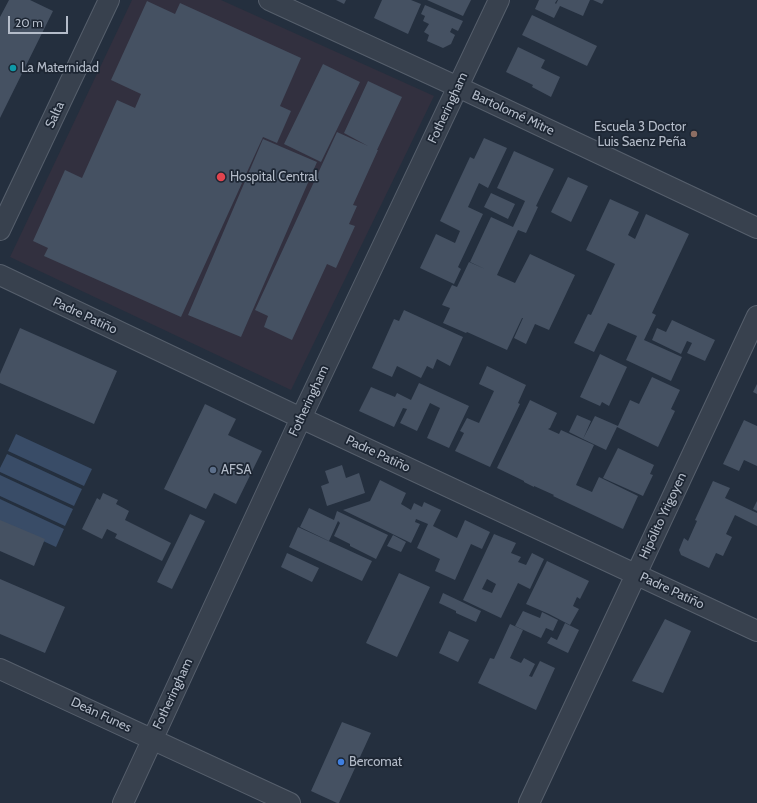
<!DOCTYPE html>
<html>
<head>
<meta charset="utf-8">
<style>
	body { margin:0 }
	#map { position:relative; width:757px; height:803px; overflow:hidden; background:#242f3e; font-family:Cabin,sans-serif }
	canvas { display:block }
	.scale { position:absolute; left:8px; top:16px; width:60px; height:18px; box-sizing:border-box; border:2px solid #b4bcc9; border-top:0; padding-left:5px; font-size:12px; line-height:14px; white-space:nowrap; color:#b4bcc9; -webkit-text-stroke:3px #1d2633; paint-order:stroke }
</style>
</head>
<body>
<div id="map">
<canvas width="757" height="803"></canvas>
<div class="scale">20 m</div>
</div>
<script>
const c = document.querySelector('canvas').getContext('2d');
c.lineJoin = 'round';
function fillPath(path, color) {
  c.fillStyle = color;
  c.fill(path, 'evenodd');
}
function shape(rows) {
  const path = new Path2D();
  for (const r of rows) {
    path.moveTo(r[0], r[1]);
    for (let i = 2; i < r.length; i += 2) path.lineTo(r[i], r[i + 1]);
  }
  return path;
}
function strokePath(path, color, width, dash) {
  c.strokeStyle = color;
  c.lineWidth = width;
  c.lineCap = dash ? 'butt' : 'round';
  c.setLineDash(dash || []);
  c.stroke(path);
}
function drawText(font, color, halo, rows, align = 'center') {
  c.font = font + ' Cabin,sans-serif';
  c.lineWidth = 3.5;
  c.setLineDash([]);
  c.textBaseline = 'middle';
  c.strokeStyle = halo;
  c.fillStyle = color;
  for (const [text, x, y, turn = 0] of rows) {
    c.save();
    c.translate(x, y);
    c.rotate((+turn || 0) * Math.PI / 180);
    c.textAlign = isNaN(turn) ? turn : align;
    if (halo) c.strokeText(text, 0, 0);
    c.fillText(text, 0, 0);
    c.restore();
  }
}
const medical = shape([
	[132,0,221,0,434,96,291,390,10,257]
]);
const water = shape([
	[16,434,92,469,84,486,8,451],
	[7,454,82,489,74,506,0,472,0,468],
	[0,475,73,509,65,526,0,496],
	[0,499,64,529,56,547,0,521]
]);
const building = shape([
	[9,0,30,0,53,11,0,118,0,17],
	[336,0,346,0,344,4],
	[382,0,411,0,421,4,408,34,374,18],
	[427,0,471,0,463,16],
	[539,0,557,0,555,3,556,4,558,0,590,0,583,16,560,6,554,18,535,9],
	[593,0,604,0,602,4],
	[147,1,175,14,180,3,301,58,280,106,291,111,277,143,263,137,181,317,44,256,48,248,33,241,65,170,82,178,117,100,135,108,141,94,111,80],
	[425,5,463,21,458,31,452,28,450,32,455,35,451,44,443,48,427,41,429,35,424,32,429,24,423,21,425,16,421,14],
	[532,15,597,46,587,66,522,35],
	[518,47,545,60,541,68,560,77,551,97,532,87,533,85,506,72],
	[323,64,360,82,321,162,284,144],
	[368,81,402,97,377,150,378,150,353,205,357,206,349,224,355,226,336,268,327,264,292,340,264,327,268,316,255,310,337,132,368,146,344,133],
	[484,138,507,148,488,188,479,183,468,207,483,214,458,267,461,269,454,284,420,268,436,234,455,243,460,231,440,221,470,157,474,159],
	[263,139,317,162,241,337,188,315],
	[514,151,554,169,536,206,538,207,526,233,518,230,497,275,515,283,530,254,575,275,549,330,535,324,526,344,514,338,523,318,522,318,507,350,467,332,466,333,443,323,450,308,442,305,452,285,457,287,469,262,485,269,470,262,491,217,513,227,525,201,497,188],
	[568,177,588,186,571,222,551,212],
	[491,193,515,204,508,219,484,207],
	[610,199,639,212,628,235,635,239,646,214,689,234,652,313,656,315,644,340,682,357,671,381,626,360,637,336,608,323,594,352,574,343,588,314,591,315,615,264,586,250],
	[404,310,463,337,450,366,437,359,433,369,427,366,421,378,397,366,392,377,372,368,394,319,399,321],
	[672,320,715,340,705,361,687,353,692,343,687,341,681,354,652,340,657,328,666,332],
	[20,328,117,371,94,424,0,383,0,374],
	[600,354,627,367,609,406,602,402,600,406,580,397],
	[487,366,526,385,518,403,520,404,490,467,455,451,464,433,460,431,467,418,479,423,494,391,479,384],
	[652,377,680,390,671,409,675,411,658,447,617,427,606,450,583,439,595,416,618,426,630,400,639,404],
	[419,383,469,406,449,448,427,438,440,408,430,403,417,431,400,423,407,409,403,408,394,427,359,411,371,387,395,397,397,393,411,400],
	[757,384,757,394,753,392],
	[530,400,557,413,550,428,548,429,559,434,561,430,594,445,576,485,592,492,599,477,638,496,623,529,553,496,554,495,534,486,534,487,524,482,524,481,497,468],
	[205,404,236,419,228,435,262,451,236,504,214,493,206,509,164,489],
	[577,415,591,421,583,439,569,432],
	[744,420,757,426,757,466,744,460,739,471,723,464],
	[618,448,654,465,650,474,653,475,643,496,603,478],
	[342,465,346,478,359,473,365,493,327,506,321,486,329,483,325,471],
	[380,480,406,493,401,504,411,510,414,503,422,507,424,502,441,510,433,526,457,538,465,520,490,532,482,549,471,544,455,580,435,571,440,559,417,548,428,524,416,519,415,522,420,524,411,543,343,510,370,501],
	[713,481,730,488,725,498,757,513,757,526,735,515,726,534,732,537,723,556,716,553,709,568,681,555,679,550,684,538,688,541,697,521,695,520],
	[103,493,118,500,116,504,129,511,125,520,171,543,162,561,115,538,117,534,107,529,102,539,82,529,97,498,100,500],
	[757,501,757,511,753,509],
	[309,508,334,520,337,511,388,535,376,559,350,546,350,544,334,536,340,523,338,521,329,541,300,527],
	[190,514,205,521,172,589,157,582],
	[0,520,45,539,34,566,0,551],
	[298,527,372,561,362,581,289,547],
	[494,534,516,543,511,553,521,557,518,562,526,565,532,553,544,559,530,589,518,583,501,618,463,600],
	[487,579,496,584,492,593,482,589],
	[393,535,406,542,401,552,387,546],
	[287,553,319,568,312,582,281,567],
	[547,561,589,581,580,599,577,597,573,606,579,609,570,625,549,614,526,604],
	[399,573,430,587,397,657,366,643],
	[0,579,65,607,45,653,0,634],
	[443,593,481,611,476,622,456,613,456,611,439,603],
	[523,611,540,618,542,612,558,620,553,631,546,628,541,638,515,626],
	[665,619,691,631,663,693,632,681],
	[565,623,579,630,568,653,547,643,551,637,557,640],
	[510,624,523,630,510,658,521,663,524,658,535,664,529,676,532,677,540,661,555,668,536,710,478,683,490,658,494,659],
	[449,631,469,640,458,662,439,653],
	[342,722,371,733,339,803,337,803,311,791]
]);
const minor = shape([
	[269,0,458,87,757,228],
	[0,230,109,0],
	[0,275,301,418,757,631],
	[0,669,290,803],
	[123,803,301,418,499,0],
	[529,803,757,316]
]);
const markers = [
	[13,68,4,"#0f9aa8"],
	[694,134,4,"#8d6e63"],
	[221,177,5,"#e0444e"],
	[213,470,4,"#5c6f8a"],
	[341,762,4,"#3f7fe0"]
];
const poiNames = [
	["La Maternidad",21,68],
	["Escuela 3 Doctor",686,127,"right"],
	["Luis Saenz Peña",686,142,"right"],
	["Hospital Central",230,177],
	["AFSA",221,470],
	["Bercomat",349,762]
];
const streetNames = [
	["Fotheringham",448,108,-65],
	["Bartolomé Mitre",513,113,25],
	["Salta",55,115,-65],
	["Padre Patiño",85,316,25],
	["Fotheringham",309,401,-65],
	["Padre Patiño",378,454,25],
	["Hipólito Yrigoyen",663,516,-65],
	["Padre Patiño",672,591,25],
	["Fotheringham",173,694,-65],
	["Deán Funes",101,715,25]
];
fillPath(medical, '#32303f');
fillPath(water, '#394c67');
fillPath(building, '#455162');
strokePath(minor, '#565f6c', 22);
strokePath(minor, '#38414e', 20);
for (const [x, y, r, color] of markers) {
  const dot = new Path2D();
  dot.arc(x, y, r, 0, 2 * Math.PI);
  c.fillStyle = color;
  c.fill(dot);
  strokePath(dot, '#1d2633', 1.5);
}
drawText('13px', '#b4bcc9', '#1d2633', poiNames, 'left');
drawText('13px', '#b4bcc9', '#1d2633', streetNames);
</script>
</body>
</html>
